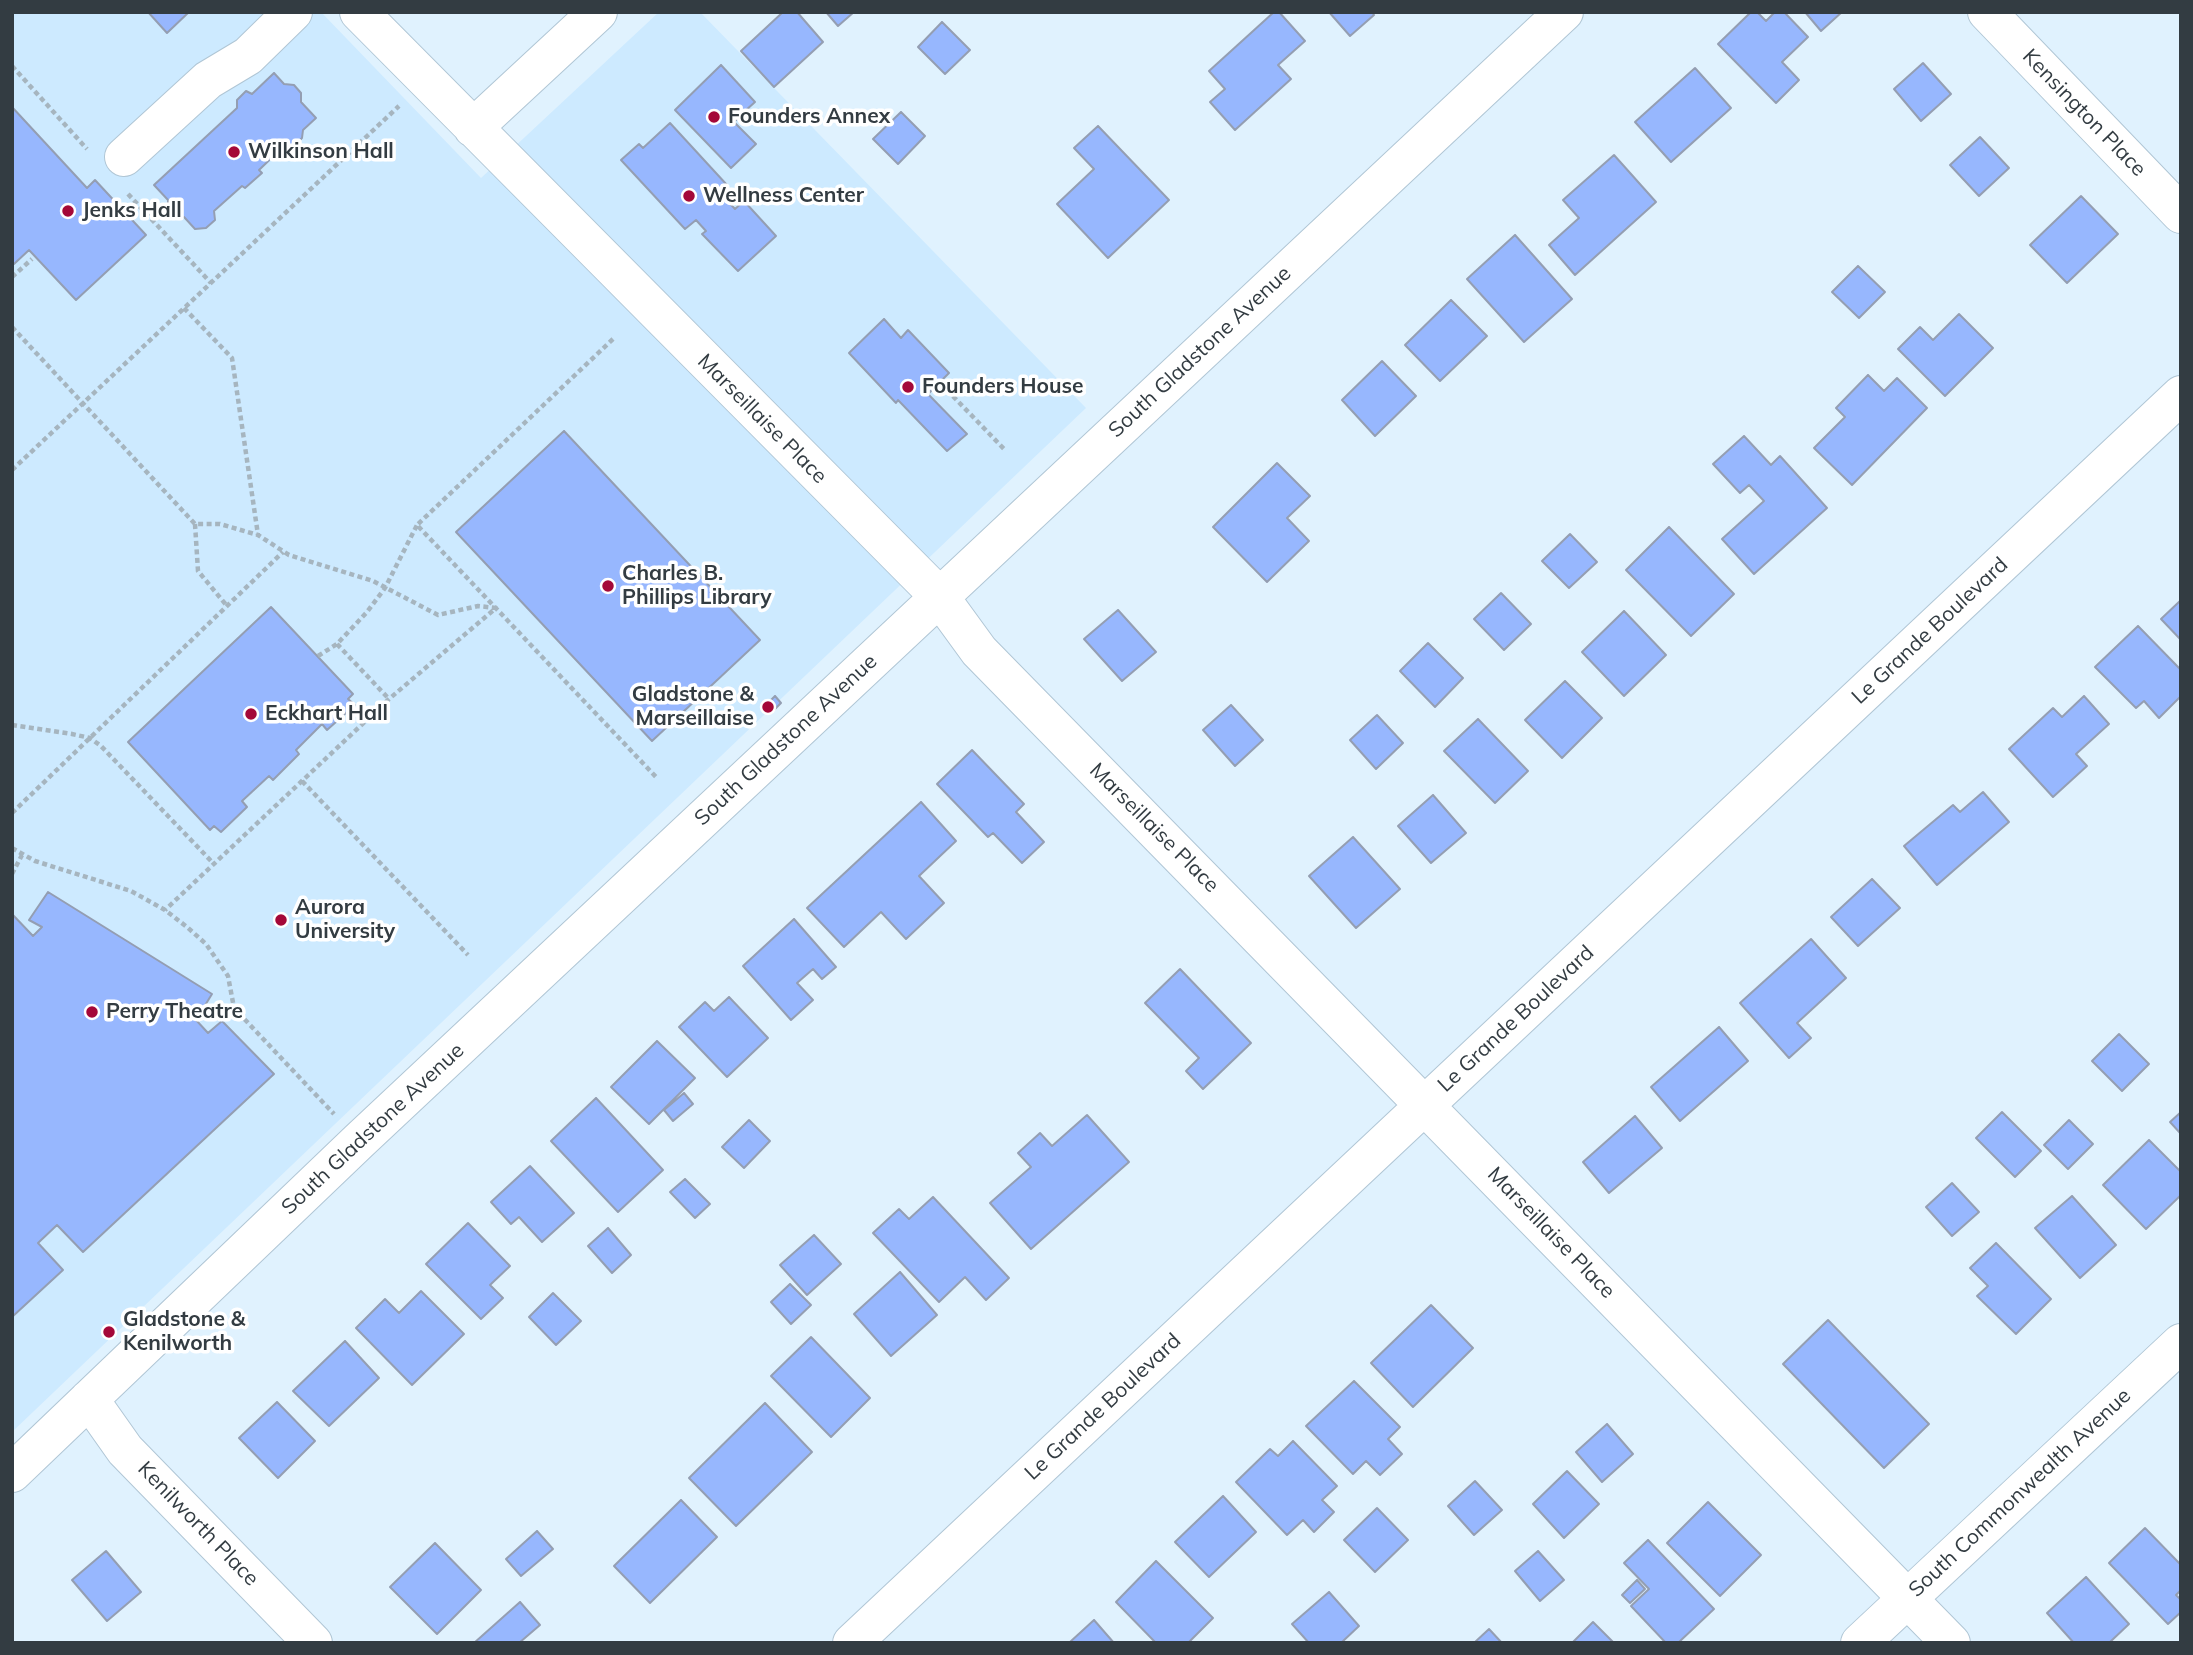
<!DOCTYPE html>
<html>
<head>
<meta charset="utf-8">
<style>
	body { margin:0 }
	#map { position:relative; width:2193px; height:1655px; overflow:hidden; background:#e0f2fe; font-family:Mulish,sans-serif }
	canvas { display:block }
	.frame { position:absolute; inset:0; border:14px solid #333c42; pointer-events:none }
</style>
</head>
<body>
<div id="map">
<canvas width="2193" height="1655"></canvas>
<div class="frame"></div>
</div>
<script>
const c = document.querySelector('canvas').getContext('2d');
c.lineJoin = 'round';
function fillPath(path, color) {
  c.fillStyle = color;
  c.fill(path, 'evenodd');
}
function shape(rows) {
  const path = new Path2D();
  for (const r of rows) {
    path.moveTo(r[0], r[1]);
    for (let i = 2; i < r.length; i += 2) path.lineTo(r[i], r[i + 1]);
  }
  return path;
}
function strokePath(path, color, width, dash) {
  c.strokeStyle = color;
  c.lineWidth = width;
  c.lineCap = dash ? 'butt' : 'round';
  c.setLineDash(dash || []);
  c.stroke(path);
}
function drawText(font, color, halo, rows, align = 'center') {
  c.font = font + ' Mulish,sans-serif';
  c.lineWidth = 7;
  c.setLineDash([]);
  c.textBaseline = 'middle';
  c.strokeStyle = halo;
  c.fillStyle = color;
  for (const [text, x, y, turn = 0] of rows) {
    c.save();
    c.translate(x, y);
    c.rotate((+turn || 0) * Math.PI / 180);
    c.textAlign = isNaN(turn) ? turn : align;
    if (halo) c.strokeText(text, 0, 0);
    c.fillText(text, 0, 0);
    c.restore();
  }
}
const built = shape([
	[12,12,321,12,481,178,659,12,700,12,1086,408,12,1432]
]);
const building = shape([
	[148,12,189,12,167,33,148,12],
	[783,12,797,12,823,42,774,87,741,51,783,12],
	[826,12,854,12,838,26,826,12],
	[1274,12,1279,12,1305,41,1278,65,1291,79,1235,130,1210,102,1225,89,1209,71,1274,12],
	[1329,12,1372,12,1374,15,1350,36,1329,12],
	[1751,12,1757,12,1766,21,1775,12,1784,12,1808,37,1782,62,1799,80,1776,103,1718,44,1751,12],
	[1805,12,1842,12,1821,31,1805,12],
	[942,22,970,50,945,74,918,47,942,22],
	[1923,63,1951,94,1921,121,1894,89,1923,63],
	[721,65,755,102,745,111,749,115,742,122,738,118,734,122,756,144,731,168,675,110,721,65],
	[1695,68,1731,108,1671,162,1635,122,1695,68],
	[274,73,284,84,294,85,301,93,301,102,316,118,303,130,302,138,293,147,285,145,259,170,262,173,245,188,242,186,214,211,215,220,206,228,195,229,184,217,175,217,168,210,168,200,154,185,237,108,237,100,246,91,252,94,274,73],
	[12,107,87,188,95,180,146,235,76,300,29,250,14,264,12,262,12,107],
	[901,112,925,136,898,164,873,139,901,112],
	[670,123,727,185,719,192,735,209,744,201,776,236,738,271,702,234,706,231,696,220,685,229,621,160,639,144,643,148,670,123],
	[1098,126,1169,200,1108,258,1057,204,1094,169,1074,148,1098,126],
	[1980,137,2009,168,1979,196,1950,165,1980,137],
	[1614,155,1656,202,1575,275,1549,245,1579,218,1563,200,1614,155],
	[2081,196,2118,234,2067,283,2030,245,2081,196],
	[1515,235,1572,299,1524,342,1467,279,1515,235],
	[1858,266,1885,292,1859,318,1832,292,1858,266],
	[1451,300,1487,336,1440,381,1405,345,1451,300],
	[1959,314,1993,348,1945,396,1898,349,1920,327,1933,340,1959,314],
	[884,319,901,338,908,330,949,373,928,394,967,434,947,451,898,400,896,403,849,353,884,319],
	[1382,361,1416,396,1375,436,1342,400,1382,361],
	[1868,375,1884,391,1897,378,1927,408,1852,485,1814,448,1845,417,1836,408,1868,375],
	[564,431,760,640,652,741,456,532,564,431],
	[1744,436,1771,465,1780,456,1827,508,1754,574,1722,539,1764,501,1749,485,1740,493,1713,464,1744,436],
	[1277,463,1310,496,1287,518,1309,541,1267,582,1213,527,1277,463],
	[1669,527,1734,594,1691,636,1626,570,1669,527],
	[1570,534,1597,562,1569,588,1542,561,1570,534],
	[1501,593,1531,624,1504,650,1474,619,1501,593],
	[2181,600,2181,640,2161,619,2181,600],
	[271,607,353,694,348,699,355,705,327,730,322,724,296,750,299,754,273,780,269,776,242,801,247,807,221,832,214,826,210,830,128,742,271,607],
	[1118,610,1156,652,1122,681,1084,639,1118,610],
	[1624,611,1666,655,1624,696,1582,652,1624,611],
	[2138,626,2181,670,2181,696,2159,718,2144,701,2136,708,2095,667,2138,626],
	[1428,643,1463,678,1435,707,1400,671,1428,643],
	[1565,681,1602,718,1562,758,1525,720,1565,681],
	[775,696,781,703,771,713,764,707,775,696],
	[2084,696,2109,724,2076,754,2087,766,2053,797,2009,749,2053,708,2062,717,2084,696],
	[1231,705,1263,740,1235,766,1203,730,1231,705],
	[1377,715,1403,743,1376,769,1350,740,1377,715],
	[1478,719,1528,771,1495,803,1444,751,1478,719],
	[972,750,1024,804,1016,812,1044,842,1022,863,993,833,988,837,937,784,972,750],
	[1983,792,2009,822,1937,885,1904,846,1953,805,1960,812,1983,792],
	[1433,795,1466,833,1431,863,1398,826,1433,795],
	[921,802,956,841,919,876,944,903,906,939,881,912,844,947,807,908,921,802],
	[1353,837,1400,889,1356,928,1309,876,1353,837],
	[1872,879,1900,908,1858,946,1831,917,1872,879],
	[48,892,212,994,196,1020,208,1033,222,1021,274,1074,83,1252,57,1225,38,1243,63,1270,12,1317,12,914,33,936,42,927,29,920,48,892],
	[794,919,836,967,822,979,813,969,797,983,813,1000,791,1020,743,966,794,919],
	[1811,939,1846,978,1797,1023,1811,1038,1789,1058,1740,1003,1811,939],
	[1180,969,1251,1043,1203,1089,1186,1071,1199,1058,1145,1003,1180,969],
	[729,997,768,1038,727,1077,679,1027,705,1002,714,1011,729,997],
	[1719,1027,1748,1061,1680,1121,1651,1087,1719,1027],
	[2119,1034,2149,1064,2122,1091,2092,1061,2119,1034],
	[657,1041,695,1078,649,1124,611,1087,657,1041],
	[684,1093,693,1104,673,1121,664,1110,684,1093],
	[596,1098,663,1170,618,1212,551,1141,596,1098],
	[2002,1112,2041,1151,2015,1177,1976,1138,2002,1112],
	[2181,1112,2181,1134,2170,1122,2181,1112],
	[1087,1115,1129,1162,1031,1249,990,1203,1031,1167,1018,1153,1040,1133,1052,1146,1087,1115],
	[1635,1116,1662,1148,1609,1193,1583,1162,1635,1116],
	[749,1120,770,1141,744,1168,722,1147,749,1120],
	[2069,1120,2093,1144,2068,1169,2044,1145,2069,1120],
	[2149,1140,2181,1172,2181,1195,2146,1229,2103,1185,2149,1140],
	[530,1166,574,1213,542,1242,519,1217,511,1224,491,1202,530,1166],
	[685,1179,710,1204,695,1218,670,1192,685,1179],
	[1952,1183,1979,1212,1952,1236,1926,1207,1952,1183],
	[2072,1196,2116,1245,2080,1278,2035,1228,2072,1196],
	[933,1197,1009,1278,986,1300,965,1277,939,1302,873,1233,899,1209,909,1219,933,1197],
	[468,1223,510,1266,490,1285,503,1298,481,1319,426,1264,468,1223],
	[608,1228,631,1255,612,1273,588,1246,608,1228],
	[814,1235,841,1264,807,1295,780,1265,814,1235],
	[1996,1243,2051,1299,2016,1334,1977,1296,1988,1286,1970,1268,1996,1243],
	[900,1272,937,1315,891,1356,854,1314,900,1272],
	[790,1284,811,1305,791,1324,771,1302,790,1284],
	[421,1291,464,1334,412,1385,356,1328,385,1299,399,1313,421,1291],
	[553,1293,581,1321,556,1345,529,1317,553,1293],
	[1431,1305,1473,1348,1413,1407,1371,1363,1431,1305],
	[1828,1320,1929,1424,1884,1468,1783,1364,1828,1320],
	[811,1337,870,1398,831,1437,771,1376,811,1337],
	[345,1341,379,1378,329,1426,293,1391,345,1341],
	[1354,1381,1400,1427,1388,1439,1402,1454,1380,1475,1366,1461,1353,1474,1306,1426,1354,1381],
	[277,1402,315,1441,278,1478,239,1438,277,1402],
	[765,1403,812,1452,736,1526,689,1478,765,1403],
	[1607,1424,1633,1454,1602,1482,1576,1452,1607,1424],
	[1293,1441,1337,1486,1322,1500,1334,1512,1314,1532,1303,1520,1287,1535,1236,1482,1270,1449,1278,1456,1293,1441],
	[1567,1471,1599,1504,1564,1538,1533,1504,1567,1471],
	[1475,1481,1502,1510,1474,1535,1448,1506,1475,1481],
	[1223,1496,1256,1532,1209,1577,1175,1542,1223,1496],
	[681,1500,717,1537,650,1603,614,1566,681,1500],
	[1708,1502,1761,1555,1720,1596,1667,1543,1708,1502],
	[1377,1508,1408,1540,1375,1572,1344,1540,1377,1508],
	[2145,1528,2181,1565,2181,1590,2176,1595,2181,1600,2181,1612,2168,1624,2109,1563,2145,1528],
	[537,1531,553,1549,521,1576,506,1559,537,1531],
	[1648,1540,1714,1609,1678,1643,1666,1643,1631,1606,1649,1589,1624,1563,1648,1540],
	[435,1543,481,1590,437,1634,390,1587,435,1543],
	[106,1551,141,1592,107,1621,72,1580,106,1551],
	[1538,1551,1564,1580,1540,1601,1515,1571,1538,1551],
	[1156,1561,1213,1618,1188,1643,1156,1643,1116,1602,1156,1561],
	[2086,1577,2129,1624,2109,1643,2074,1643,2047,1613,2086,1577],
	[1637,1580,1645,1589,1630,1603,1622,1595,1637,1580],
	[1329,1592,1359,1626,1341,1643,1309,1643,1292,1624,1329,1592],
	[520,1602,540,1625,519,1643,474,1643,520,1602],
	[1094,1620,1114,1643,1071,1643,1070,1642,1094,1620],
	[1593,1622,1614,1643,1572,1643,1593,1622],
	[1489,1629,1502,1643,1474,1643,1489,1629]
]);
const path = shape([
	[12,66,87,149],
	[128,194,211,283],
	[12,277,32,259],
	[184,308,232,358,258,535],
	[12,327,195,524,220,524,258,535,289,555,373,581,438,615,478,606,496,608,389,699,165,910],
	[613,339,417,525,657,778],
	[947,390,1006,451],
	[12,470,399,106],
	[195,524,198,571,227,606],
	[337,644,389,699],
	[318,656,337,644,367,612,385,588,417,525],
	[12,725,72,734,90,738,101,746,214,864],
	[302,781,468,955],
	[12,813,283,552],
	[12,848,35,861,131,891,165,910,187,927,206,944,228,976,234,1008,334,1114],
	[12,874,22,855]
]);
const minor = shape([
	[359,12,939,596,979,651,1951,1643],
	[1987,12,2181,214],
	[473,128,598,12],
	[124,157,208,80,248,56,293,12],
	[89,1399,125,1450,313,1643],
	[12,1473,359,1141,1564,12],
	[852,1643,2181,395],
	[1860,1643,2181,1343]
]);
const markers = [
	[714,117,7,"#a40839"],
	[234,152,7,"#a40839"],
	[689,196,7,"#a40839"],
	[68,211,7,"#a40839"],
	[908,387,7,"#a40839"],
	[608,586,7,"#a40839"],
	[768,707,7,"#a40839"],
	[251,714,7,"#a40839"],
	[281,920,7,"#a40839"],
	[92,1012,7,"#a40839"],
	[109,1332,7,"#a40839"]
];
const streetNames = [
	["Kensington Place",2084,113,46],
	["South Gladstone Avenue",1200,352,-43],
	["Marseillaise Place",762,419,45],
	["Le Grande Boulevard",1930,631,-43],
	["South Gladstone Avenue",786,740,-43],
	["Marseillaise Place",1154,828,45],
	["Le Grande Boulevard",1516,1019,-43],
	["South Gladstone Avenue",373,1129,-43],
	["Marseillaise Place",1551,1233,46],
	["Le Grande Boulevard",1103,1407,-43],
	["South Commonwealth Avenue",2020,1493,-43],
	["Kenilworth Place",198,1524,46]
];
const poiNames = [
	["Founders Annex",728,117],
	["Wilkinson Hall",248,152],
	["Wellness Center",703,196],
	["Jenks Hall",82,211],
	["Founders House",922,387],
	["Charles B.",622,574],
	["Phillips Library",622,598],
	["Gladstone &",754,695,"right"],
	["Marseillaise",754,719,"right"],
	["Eckhart Hall",265,714],
	["Aurora",295,908],
	["University",295,932],
	["Perry Theatre",106,1012],
	["Gladstone &",123,1320],
	["Kenilworth",123,1344]
];
fillPath(built, '#cdeaff');
fillPath(building, '#97b7fe');
strokePath(building, '#949eb2', 2);
strokePath(minor, '#b0c6d5', 40);
strokePath(path, '#a6b5bf', 4.5, [5, 3.5]);
strokePath(minor, '#fff', 38);
for (const [x, y, r, color] of markers) {
  const dot = new Path2D();
  dot.arc(x, y, r, 0, 2 * Math.PI);
  c.fillStyle = color;
  c.fill(dot);
  strokePath(dot, '#fff', 2.5);
}
drawText('21px', '#333c42', '#fff', streetNames);
drawText('bold 21px', '#333c42', '#fff', poiNames, 'left');
</script>
</body>
</html>
